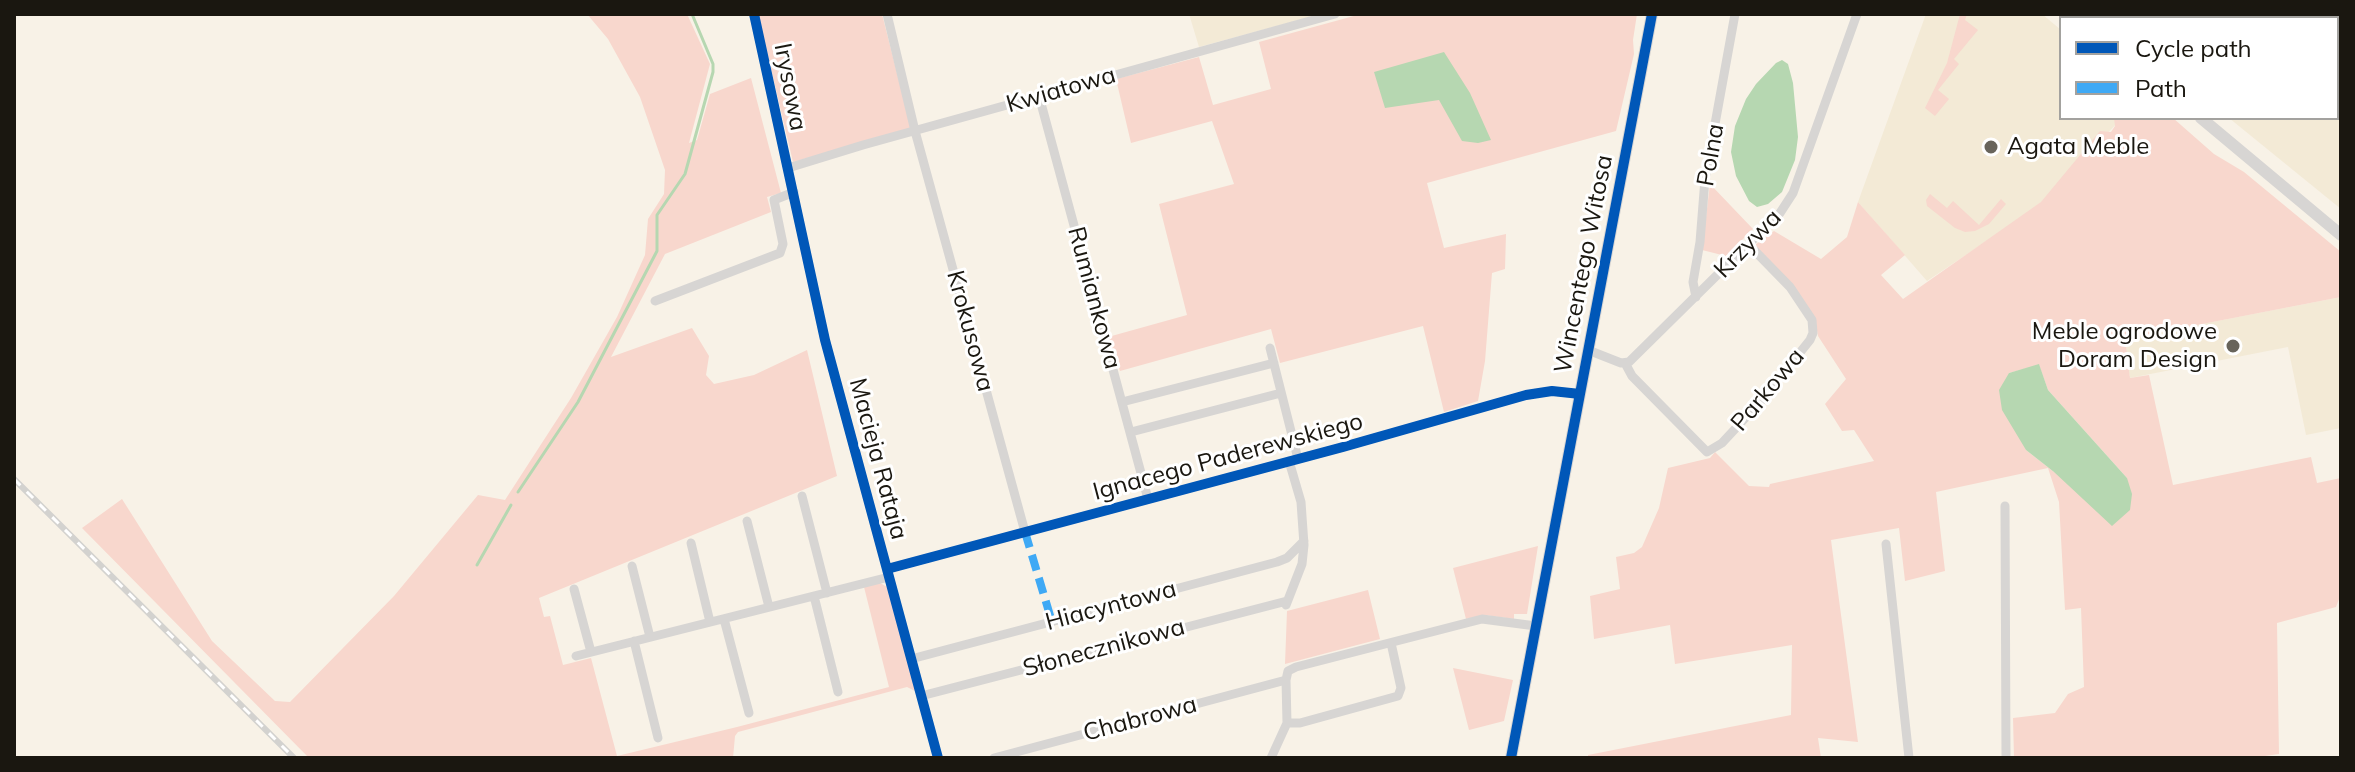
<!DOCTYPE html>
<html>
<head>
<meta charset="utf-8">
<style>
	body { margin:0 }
	#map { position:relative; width:2355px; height:772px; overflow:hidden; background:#f8f2e7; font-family:Mulish,sans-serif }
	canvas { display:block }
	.frame { position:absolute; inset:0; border:16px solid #1a1710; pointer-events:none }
	.legend { position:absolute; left:2059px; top:16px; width:280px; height:104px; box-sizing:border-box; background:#fff; border:2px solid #a3a29f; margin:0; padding:10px 14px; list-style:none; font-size:24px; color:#1a1710 }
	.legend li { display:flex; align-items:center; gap:16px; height:40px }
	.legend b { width:40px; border:2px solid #a3a29f }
</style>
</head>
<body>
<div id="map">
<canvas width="2355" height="772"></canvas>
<div class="frame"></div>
<ul class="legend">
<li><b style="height:10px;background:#0057b8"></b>Cycle path</li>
<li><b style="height:10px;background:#3fa9f5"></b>Path</li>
</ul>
</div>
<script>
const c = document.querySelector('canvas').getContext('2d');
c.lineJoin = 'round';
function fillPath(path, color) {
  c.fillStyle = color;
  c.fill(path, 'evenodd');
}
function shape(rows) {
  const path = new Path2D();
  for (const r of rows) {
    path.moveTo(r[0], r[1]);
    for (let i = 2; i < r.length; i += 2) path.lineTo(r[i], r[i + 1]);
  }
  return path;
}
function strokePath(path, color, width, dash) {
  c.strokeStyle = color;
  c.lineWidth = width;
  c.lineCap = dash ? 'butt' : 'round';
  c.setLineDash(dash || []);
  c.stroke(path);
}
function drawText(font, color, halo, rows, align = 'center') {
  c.font = font + ' Mulish,sans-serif';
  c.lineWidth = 6;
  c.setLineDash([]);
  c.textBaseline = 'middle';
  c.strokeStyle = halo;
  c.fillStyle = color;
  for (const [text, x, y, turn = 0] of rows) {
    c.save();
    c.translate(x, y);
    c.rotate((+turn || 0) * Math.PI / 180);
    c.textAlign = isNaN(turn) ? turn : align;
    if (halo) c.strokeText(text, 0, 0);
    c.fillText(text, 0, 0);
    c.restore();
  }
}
const built = shape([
	[1189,14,1321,14,1199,47],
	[1926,14,2042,14,2061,30,2061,118,2122,118,2036,208,1927,281,1858,202],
	[2341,41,2341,209,2229,118,2337,118,2337,43],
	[2341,297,2341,428,2306,435,2288,347,2130,378,2124,339]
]);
const green = shape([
	[587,14,687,14,710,64,689,143,697,140,710,94,751,78,781,193,767,197,771,212,665,254,611,357,692,328,709,356,706,375,714,384,754,375,807,350,837,476,539,598,544,617,550,616,563,665,591,658,617,756,737,727,889,687,864,587,880,583,889,588,917,692,907,687,738,732,735,736,733,758,309,758,82,528,122,499,212,641,275,701,290,702,394,596,478,495,505,500,571,398,617,317,645,255,648,219,664,194,665,170,640,97,608,39],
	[758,14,882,14,911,128,793,162],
	[1361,14,1637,14,1633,40,1634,54,1616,131,1427,183,1444,248,1506,234,1505,269,1492,273,1485,361,1478,401,1444,412,1423,326,1280,363,1271,329,1120,371,1108,337,1187,315,1159,204,1234,184,1212,121,1131,143,1116,79,1199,57,1213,105,1271,89,1259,42],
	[1960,14,1967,14,1965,20,1978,30,1954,59,1959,64,1938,90,1949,99,1935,116,1925,108,1947,63],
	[2114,118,2173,118,2214,154,2244,172,2341,252,2341,297,2125,339,2130,378,2149,375,2173,485,2311,457,2317,483,2341,478,2341,594,2336,607,2277,623,2279,754,2251,758,2014,758,2013,718,2055,713,2068,694,2084,687,2081,608,2065,610,2059,502,2048,468,1936,492,1945,571,1905,581,1899,528,1831,540,1858,742,1818,738,1821,758,1588,758,1588,755,1791,715,1792,645,1675,664,1670,625,1594,639,1590,596,1620,589,1616,557,1634,553,1642,547,1659,508,1668,468,1710,458,1715,452,1749,486,1769,487,1770,484,1874,461,1854,430,1842,431,1825,404,1846,379,1818,336,1815,319,1755,245,1774,231,1821,259,1847,237,1858,202,1905,255,1881,275,1903,299,2041,202,2100,131,2111,132,2115,126],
	[2039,365,2048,390,2127,478,2054,472,2026,450,2009,373],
	[1710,184,1753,229,1726,256,1702,250],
	[1930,194,1947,208,1953,201,1979,225,2001,199,2006,204,1989,224,1975,231,1965,232,1955,228,1927,206,1926,200],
	[1538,546,1527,614,1514,614,1514,619,1484,615,1466,619,1453,568],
	[1368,590,1380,639,1285,664,1287,611],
	[1453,668,1513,680,1504,721,1469,730]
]);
const water = shape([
	[1444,52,1470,93,1491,140,1478,143,1462,141,1439,100,1385,108,1374,72],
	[1782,60,1788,64,1793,83,1798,137,1795,160,1782,192,1768,204,1757,207,1749,201,1736,176,1731,152,1735,126,1746,99,1756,84,1776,63],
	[2039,364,2048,390,2127,478,2132,494,2130,510,2112,526,2054,472,2026,450,2002,410,1999,390,2009,373]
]);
const stream = shape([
	[518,492,578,402,657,251,657,215,685,174,713,72,713,64,692,14],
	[477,565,511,505]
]);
const street = shape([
	[754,14,825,340,938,758],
	[887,14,915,131,1025,532],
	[1039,96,1148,499],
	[788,168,863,145,1335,14],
	[1696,297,1693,282,1700,242,1705,179,1735,14],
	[655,301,780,253,783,244,774,200,794,192],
	[1270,348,1298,459],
	[1588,350,1621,363,1629,362,1780,213,1793,193,1857,14],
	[1625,363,1632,376,1707,452,1722,443,1762,400,1810,340,1813,333,1812,320,1790,287,1749,245],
	[1122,402,1274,363],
	[1131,432,1281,393],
	[802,496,827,593],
	[2005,506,2006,758],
	[747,521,769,607],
	[691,543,710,622],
	[1886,544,1909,758],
	[632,566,650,637],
	[887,569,1343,447,1526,395,1552,391,1580,394],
	[574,589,591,652],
	[814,596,838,692],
	[1286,605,1302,564,1304,545,1301,502,1289,461],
	[724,619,749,713],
	[634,641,658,738],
	[576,656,889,577],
	[911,659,1277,562,1287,558,1304,541],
	[1286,680,1288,671,1296,667,1482,619,1536,626],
	[921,696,1287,601],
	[994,758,1286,680,1287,723],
	[1271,758,1287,723,1300,723,1398,696,1401,688,1391,643]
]);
const secondary = shape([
	[2075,14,2080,18],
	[2201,118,2341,235],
	[1511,758,1652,14]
]);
const rail = shape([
	[14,479,294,758]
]);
const quiet = shape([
	[1025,532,1052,622]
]);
const cycleway = shape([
	[754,14,825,340,938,758],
	[887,569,1343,447,1526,395,1552,391,1580,394],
	[1511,758,1652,14]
]);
const markers = [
	[1991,147,8,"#68645b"],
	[2233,346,8,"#68645b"]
];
const streetNames = [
	["Irysowa",790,87,79],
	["Kwiatowa",1061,90,-16],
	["Polna",1711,155,-80],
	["Krzywa",1748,244,-46],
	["Wincentego Witosa",1584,264,-79],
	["Rumiankowa",1094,298,75],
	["Krokusowa",970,331,75],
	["Parkowa",1768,390,-50],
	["Ignacego Paderewskiego",1228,457,-15],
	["Macieja Rataja",878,459,75],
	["Hiacyntowa",1111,606,-15],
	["Słonecznikowa",1104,648,-15],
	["Chabrowa",1140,719,-15]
];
const poiNames = [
	["Agata Meble",2007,147],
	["Meble ogrodowe",2217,332,"right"],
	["Doram Design",2217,360,"right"]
];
fillPath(built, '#f3ead6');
fillPath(green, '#f8d7cd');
fillPath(water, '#b6d7b1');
strokePath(stream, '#b6d7b1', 3);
strokePath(street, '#d7d5d3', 9);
strokePath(secondary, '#d7d5d3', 12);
strokePath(rail, '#d3d2cf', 6);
strokePath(rail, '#fff', 3, [9]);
strokePath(quiet, '#3fa9f5', 8, [16, 8]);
strokePath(cycleway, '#0057b8', 10);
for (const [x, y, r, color] of markers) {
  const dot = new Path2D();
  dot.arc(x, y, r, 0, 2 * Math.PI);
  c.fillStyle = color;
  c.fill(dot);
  strokePath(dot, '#fff', 3);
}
drawText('24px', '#1a1710', '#fff', streetNames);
drawText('24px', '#1a1710', '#fff', poiNames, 'left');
</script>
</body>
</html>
